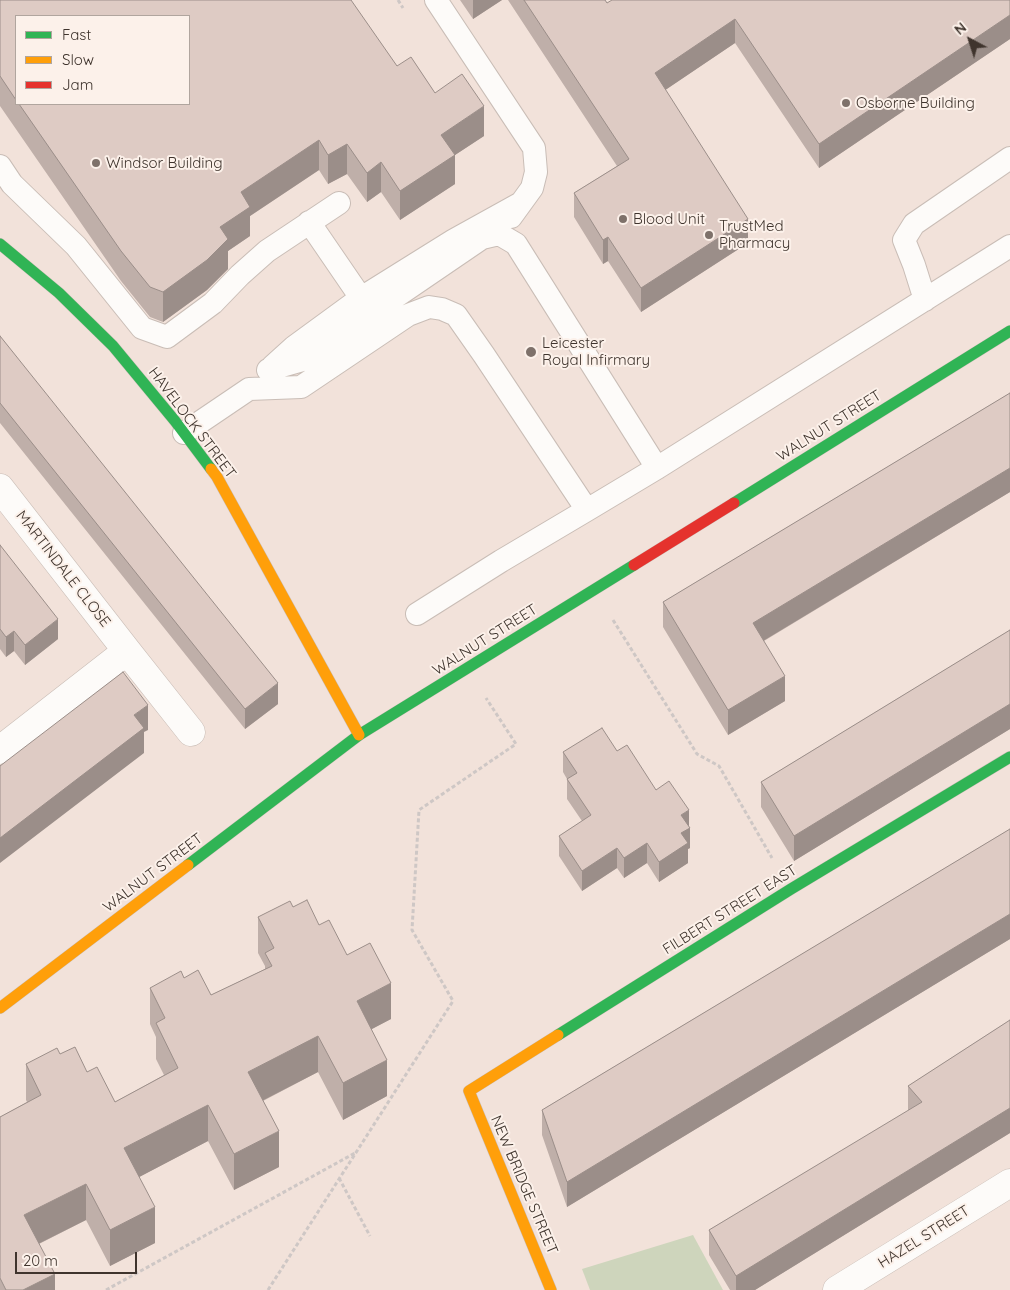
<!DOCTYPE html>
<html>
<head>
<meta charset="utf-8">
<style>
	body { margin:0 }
	#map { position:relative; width:1010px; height:1290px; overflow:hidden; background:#f2e2da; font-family:Quicksand,sans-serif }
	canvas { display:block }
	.legend { position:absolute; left:15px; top:15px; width:175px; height:90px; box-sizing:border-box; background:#fcf1ea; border:1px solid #b0a59e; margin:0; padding:6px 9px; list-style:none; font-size:15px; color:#3f342d }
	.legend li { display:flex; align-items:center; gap:10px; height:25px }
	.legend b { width:25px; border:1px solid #b0a59e }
	.north { position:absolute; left:945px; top:15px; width:50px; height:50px; -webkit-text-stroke:4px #fcf1ea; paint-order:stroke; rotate:320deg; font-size:14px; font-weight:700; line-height:20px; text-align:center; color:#3f342d }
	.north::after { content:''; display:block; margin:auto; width:18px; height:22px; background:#3f342d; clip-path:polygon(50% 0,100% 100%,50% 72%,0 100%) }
	.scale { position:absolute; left:15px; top:1252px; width:122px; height:22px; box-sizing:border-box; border:2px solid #3f342d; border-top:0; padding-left:6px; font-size:15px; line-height:18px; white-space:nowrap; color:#3f342d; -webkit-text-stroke:4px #fcf1ea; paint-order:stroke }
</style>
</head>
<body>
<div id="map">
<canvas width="1010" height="1290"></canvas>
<ul class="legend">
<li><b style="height:6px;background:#30b455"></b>Fast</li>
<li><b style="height:6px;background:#ff9f0a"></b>Slow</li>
<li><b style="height:6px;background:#e5322d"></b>Jam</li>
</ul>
<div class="north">N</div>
<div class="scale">20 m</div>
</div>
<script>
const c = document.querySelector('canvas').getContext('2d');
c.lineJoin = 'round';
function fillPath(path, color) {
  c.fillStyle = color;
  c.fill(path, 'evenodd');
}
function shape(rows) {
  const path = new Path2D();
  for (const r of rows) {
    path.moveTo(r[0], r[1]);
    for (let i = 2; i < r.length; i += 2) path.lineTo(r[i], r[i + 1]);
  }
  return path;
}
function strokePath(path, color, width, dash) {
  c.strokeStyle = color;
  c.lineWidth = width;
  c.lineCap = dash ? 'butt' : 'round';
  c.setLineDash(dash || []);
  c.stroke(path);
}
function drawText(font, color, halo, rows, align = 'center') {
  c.font = font + ' Quicksand,sans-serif';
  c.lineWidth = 4;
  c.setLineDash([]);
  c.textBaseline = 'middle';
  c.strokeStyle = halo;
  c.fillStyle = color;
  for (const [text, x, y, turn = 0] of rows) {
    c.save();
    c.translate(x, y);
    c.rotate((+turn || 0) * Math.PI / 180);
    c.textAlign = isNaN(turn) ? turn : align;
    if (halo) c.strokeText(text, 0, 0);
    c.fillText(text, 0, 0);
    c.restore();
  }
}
const green = shape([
	[693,1235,723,1290,590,1290,582,1269]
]);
const path = shape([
	[398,0,403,8],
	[613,620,697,754,719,766,772,858],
	[339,1178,370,1236],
	[106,1290,355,1153],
	[268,1290,453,1001,412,930,419,810,516,744,486,698]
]);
const lane = shape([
	[436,0,534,148,536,172,532,188,511,217],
	[0,166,12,184,76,246,142,328,167,337,213,303,240,275,267,251,339,203],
	[309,222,361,298],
	[925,300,914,265,904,240,914,224,1010,158],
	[273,366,294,347,361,298,454,240,519,204],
	[268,370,303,360,333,341,372,313,482,238,499,234,516,244,657,468],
	[184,433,249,389,301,387,408,315,429,307,442,309,456,315,484,355,587,510],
	[417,614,501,561,587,510,657,468,1010,246]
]);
const street = shape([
	[0,488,127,651,191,732],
	[0,750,127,651],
	[837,1290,1010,1183]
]);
const fast = shape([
	[0,244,59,293,113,346,175,421,211,469],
	[734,503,1010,331],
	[188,865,359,735,634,565],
	[558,1035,791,889,1010,757]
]);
const slow = shape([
	[211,469,217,477,359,735],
	[0,1008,188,865],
	[551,1290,469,1091,558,1035]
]);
const jam = shape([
	[634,565,734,503]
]);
const wall = shape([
	[0,0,397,66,435,93,484,136,455,155,455,184,400,220,381,192,367,202,347,174,328,184,319,170,250,216,250,236,228,251,228,269,207,290,163,322,150,317,121,281,0,106],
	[16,16,189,104,16,104],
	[460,0,502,0,473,19],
	[508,0,605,0,607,3,1010,0,1010,39,819,168,735,43,665,90,748,243,641,312,608,261,603,264,574,217,574,193,617,166],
	[0,336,278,704,245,729,0,423],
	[1010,393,1010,492,764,641,785,701,728,735,663,627,663,602],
	[0,545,58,639,25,665,14,651,6,657,0,649],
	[1010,630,1010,729,794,861,761,807,761,782],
	[617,751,656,790,689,826,690,848,688,849,688,863,659,882,647,863,624,878,617,868,582,891,559,856,559,836,582,821,567,799,567,779,563,772,563,752],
	[1010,829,1010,939,567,1207,542,1135,542,1110],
	[293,907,319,925,347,955,391,1019,371,1029,387,1096,343,1120,318,1072,263,1101,279,1167,234,1190,208,1141,139,1177,155,1243,110,1266,86,1220,39,1244,55,1290,0,1290,0,1117,27,1102,26,1100,26,1064,60,1054,87,1072,115,1102,164,1075,156,1059,156,1037,150,1024,150,988,184,978,211,995,265,969,265,966,258,953,258,917],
	[1010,1020,1010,1133,755,1290,730,1290,709,1255,709,1230,908,1111,908,1086]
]);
const shadedWall = shape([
	[473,0,502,0,473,19],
	[1010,15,1010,39,819,168,819,144],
	[735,19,735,43,655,97,655,73],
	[484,106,484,136,455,155,455,184,400,220,400,191,441,135],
	[319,140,319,170,250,216,250,236,228,251,228,269,207,290,163,322,163,292,220,227,241,192],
	[347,144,347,174,328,184,328,155],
	[381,162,381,192,367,202,367,173],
	[748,219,748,243,641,312,641,288],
	[608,237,608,261,603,264,603,240],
	[1010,468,1010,492,753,647,753,623],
	[58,619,58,639,25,665,25,645],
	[14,631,14,651,6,657,6,637],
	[785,676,785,701,728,735,728,710],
	[278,683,278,704,245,729,245,709],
	[1010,704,1010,729,794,861,794,836],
	[148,705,148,730,144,732,144,753,0,863,0,838,134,715],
	[689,810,689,828,690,828,690,848,688,849,688,863,659,882,659,862,681,815],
	[647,843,647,863,624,878,624,858],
	[617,848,617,868,582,891,582,871],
	[1010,914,1010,939,567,1207,567,1182],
	[391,983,391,1019,357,1037,357,1001],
	[318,1036,318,1072,248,1108,248,1072],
	[387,1060,387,1096,343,1120,343,1083],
	[208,1105,208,1141,124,1185,124,1148],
	[1010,1108,1010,1133,755,1290,736,1290,736,1276],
	[279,1131,279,1167,234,1190,234,1154],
	[86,1184,86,1220,24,1251,24,1215],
	[155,1207,155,1243,110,1266,110,1230],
	[55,1274,55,1290,23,1290]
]);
const building = shape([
	[0,0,351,0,397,66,411,57,435,93,462,74,484,106,441,135,455,155,400,191,381,162,367,173,347,144,328,155,319,140,241,192,250,207,220,227,228,239,207,260,163,292,150,287,121,251,19,104,189,104,189,16,16,16,16,100,0,76,0,0],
	[524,0,605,0,607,3,612,0,1010,0,1010,15,819,144,735,19,655,73,748,219,641,288,608,237,603,240,574,193,629,159,524,0],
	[0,336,278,683,245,709,0,403,0,336],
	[1010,393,1010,468,753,623,785,676,728,710,663,602,1010,393],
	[0,545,58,619,25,645,14,631,6,637,0,629,0,545],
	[1010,630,1010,704,794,836,761,782,1010,630],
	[123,672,148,705,134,715,144,728,0,838,0,766,123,672],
	[602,728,617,751,627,745,656,790,669,781,689,810,681,815,690,828,681,833,688,843,659,862,647,843,624,858,617,848,582,871,559,836,591,815,567,779,577,773,563,752,602,728],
	[1010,829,1010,914,567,1182,542,1110,1010,829],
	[307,900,319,925,329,920,347,955,370,943,391,983,357,1001,387,1060,343,1083,318,1036,248,1072,279,1131,234,1154,208,1105,124,1148,155,1207,110,1230,86,1184,24,1215,55,1274,23,1290,6,1290,0,1278,0,1117,41,1095,26,1064,57,1048,60,1054,75,1047,87,1072,97,1067,115,1102,178,1068,156,1023,165,1018,150,988,181,971,184,978,198,970,211,995,272,966,265,953,274,948,258,917,290,901,293,907,307,900],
	[1010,1020,1010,1108,736,1276,709,1230,922,1102,908,1086,1010,1020]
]);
const markers = [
	[846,103,5,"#7e716a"],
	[96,163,5,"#7e716a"],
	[623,219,5,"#7e716a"],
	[709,235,5,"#7e716a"],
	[531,352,6,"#7e716a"]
];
const poiNames = [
	["Osborne Building",856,103],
	["Windsor Building",106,163],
	["Blood Unit",633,219],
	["TrustMed",719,226],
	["Pharmacy",719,243],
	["Leicester",542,343],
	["Royal Infirmary",542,360]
];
const streetNames = [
	["HAVELOCK STREET",192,423,53],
	["WALNUT STREET",829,426,-32],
	["MARTINDALE CLOSE",63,569,52],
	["WALNUT STREET",485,640,-32],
	["WALNUT STREET",153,873,-37],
	["FILBERT STREET EAST",730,910,-32],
	["NEW BRIDGE STREET",524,1185,67],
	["HAZEL STREET",924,1237,-32]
];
fillPath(green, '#ced5bc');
strokePath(lane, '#c9bdb6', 24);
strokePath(street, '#c9bdb6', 29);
strokePath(fast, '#c9bdb6', 12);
strokePath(slow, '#c9bdb6', 12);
strokePath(jam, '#c9bdb6', 12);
strokePath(path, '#cec7c5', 3, [4, 2.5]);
strokePath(lane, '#fdfbf9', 22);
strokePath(street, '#fdfbf9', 28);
strokePath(fast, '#30b455', 11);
strokePath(slow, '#ff9f0a', 11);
strokePath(jam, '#e5322d', 11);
fillPath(wall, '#bfafa9');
fillPath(shadedWall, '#9b8e89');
fillPath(building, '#decbc4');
strokePath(building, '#9b8e89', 1);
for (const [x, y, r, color] of markers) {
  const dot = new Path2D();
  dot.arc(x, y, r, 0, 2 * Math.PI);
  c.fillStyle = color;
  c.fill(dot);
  strokePath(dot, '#fcf1ea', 2);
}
drawText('15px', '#3f342d', '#fcf1ea', poiNames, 'left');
drawText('15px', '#3f342d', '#fcf1ea', streetNames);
</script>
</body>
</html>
